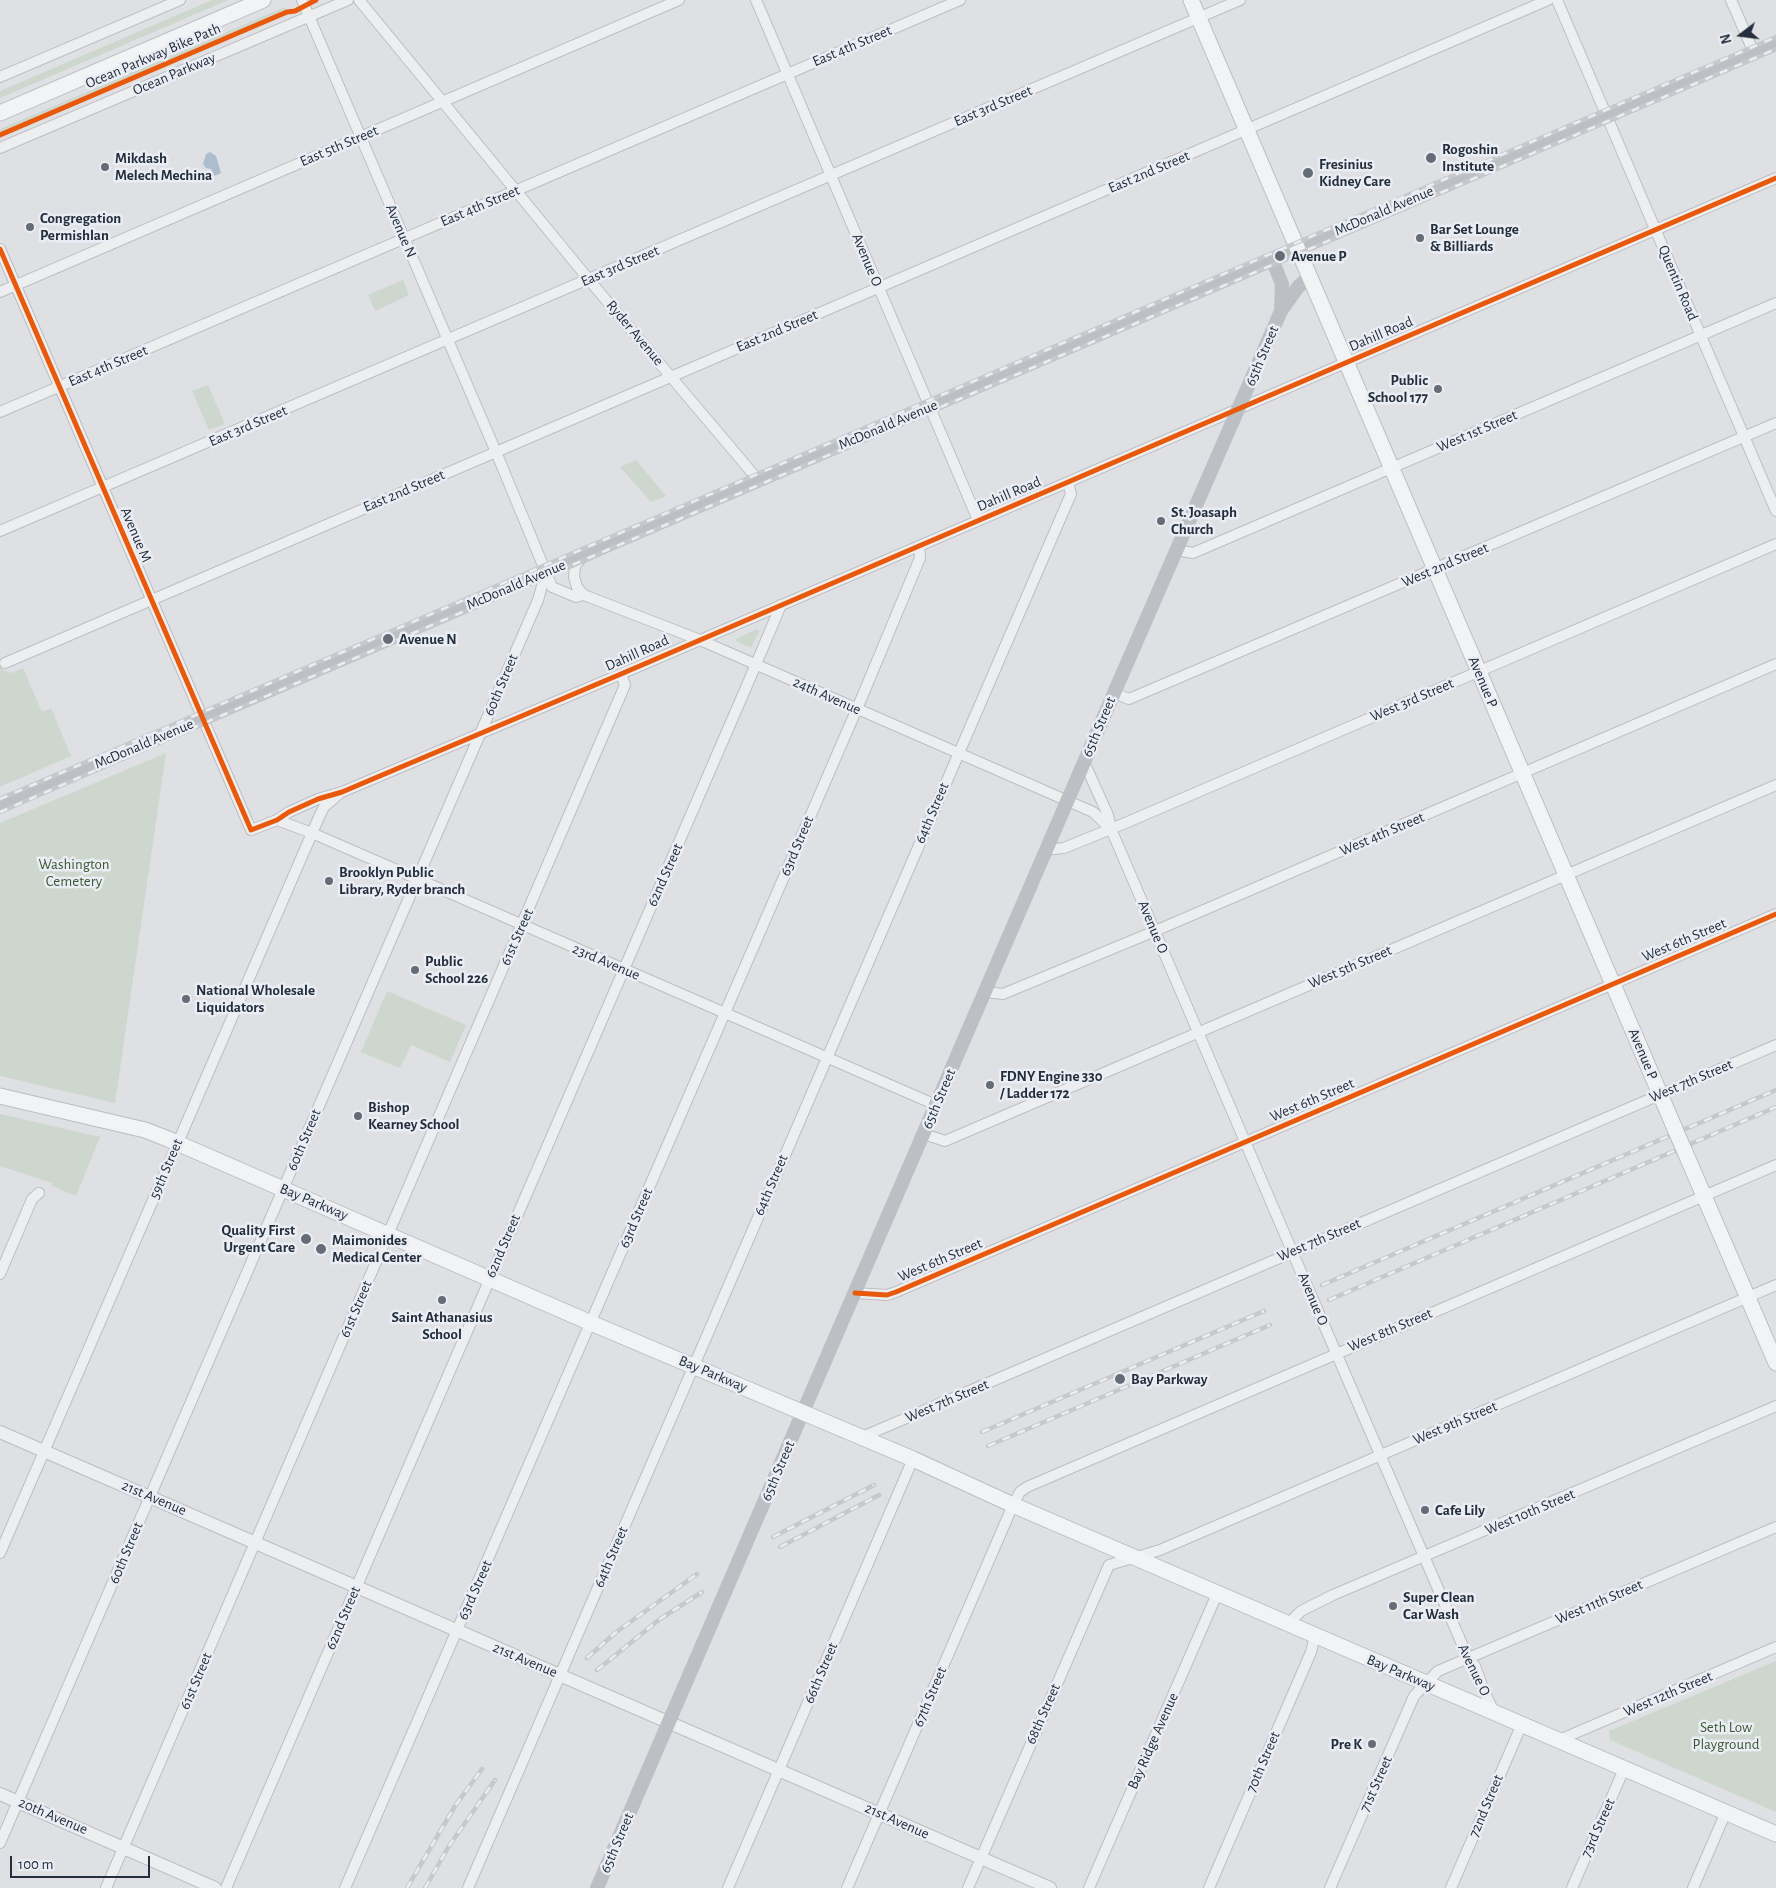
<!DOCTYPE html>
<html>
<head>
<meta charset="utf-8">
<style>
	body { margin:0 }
	#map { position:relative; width:1776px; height:1888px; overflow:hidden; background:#dee0e3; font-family:"Alegreya Sans",sans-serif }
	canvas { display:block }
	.north { position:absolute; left:1716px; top:10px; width:50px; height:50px; -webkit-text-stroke:4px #eaeef4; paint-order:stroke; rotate:255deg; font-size:14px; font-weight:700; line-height:20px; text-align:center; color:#252e3c }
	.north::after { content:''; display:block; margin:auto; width:18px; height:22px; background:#252e3c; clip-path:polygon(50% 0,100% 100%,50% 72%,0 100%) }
	.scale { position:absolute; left:10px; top:1856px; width:140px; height:22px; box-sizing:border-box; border:2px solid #252e3c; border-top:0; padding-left:6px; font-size:15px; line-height:18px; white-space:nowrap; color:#252e3c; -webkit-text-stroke:4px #eaeef4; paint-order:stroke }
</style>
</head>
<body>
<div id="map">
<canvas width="1776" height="1888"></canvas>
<div class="north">N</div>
<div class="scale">100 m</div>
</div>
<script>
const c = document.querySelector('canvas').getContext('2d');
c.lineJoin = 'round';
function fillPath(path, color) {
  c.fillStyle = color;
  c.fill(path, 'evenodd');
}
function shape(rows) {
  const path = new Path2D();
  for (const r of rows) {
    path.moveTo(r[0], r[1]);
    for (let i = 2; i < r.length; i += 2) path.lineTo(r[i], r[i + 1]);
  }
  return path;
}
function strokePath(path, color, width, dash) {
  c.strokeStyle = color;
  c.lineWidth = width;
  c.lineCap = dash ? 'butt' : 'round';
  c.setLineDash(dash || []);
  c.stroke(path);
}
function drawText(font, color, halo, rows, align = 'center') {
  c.font = font + ' "Alegreya Sans",sans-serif';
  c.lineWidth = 5;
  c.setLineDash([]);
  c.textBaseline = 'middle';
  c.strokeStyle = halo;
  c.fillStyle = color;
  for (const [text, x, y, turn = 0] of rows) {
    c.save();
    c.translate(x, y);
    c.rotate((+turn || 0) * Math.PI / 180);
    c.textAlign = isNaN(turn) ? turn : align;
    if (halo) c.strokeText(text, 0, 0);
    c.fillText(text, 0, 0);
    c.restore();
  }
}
const green = shape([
	[212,0,228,0,0,98,0,91],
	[285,7,287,10,0,134,0,129],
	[403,280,409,295,375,311,368,295],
	[208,385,225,424,209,430,192,391],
	[636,460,666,496,667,496,651,502,620,467],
	[757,629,759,632,751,648,736,641,736,639],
	[0,662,3,670,11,673,23,668,42,712,51,708,71,756,0,787],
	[166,753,115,1103,0,1076,0,823],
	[387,991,466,1025,450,1062,411,1045,400,1068,361,1052],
	[0,1114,100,1137,76,1196,52,1186,52,1183,0,1166],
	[1776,1661,1776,1812,1610,1740,1609,1731]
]);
const water = shape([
	[210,152,216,156,221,173,214,176,211,169,206,168,203,164,206,154]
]);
const minor = shape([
	[302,0,496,452,552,587,576,597,584,595],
	[359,0,595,287,759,481],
	[756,0,978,520],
	[1557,0,1776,511],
	[1731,0,1754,53],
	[0,77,180,0],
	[0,148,348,0],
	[0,249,251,830,277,820,289,812,318,799,342,792,621,674,1776,178],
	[0,292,679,0],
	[0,412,960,0],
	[0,531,1240,0],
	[1177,550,1193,553,1776,303],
	[582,557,575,566,574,577,577,587,584,595,700,640,1052,794,1093,812,1111,829],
	[5,663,1548,0],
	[1114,693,1129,699,1776,423],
	[1084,762,1108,815,1111,829,1307,1286],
	[277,820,312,833,936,1105],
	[1046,850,1064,848,1123,824,1776,544],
	[985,992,1003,994,1155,931,1776,664],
	[924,1134,945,1141,1776,785],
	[0,1274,32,1199,39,1193],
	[855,1293,887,1295,896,1292,1776,914],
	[1318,1311,1468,1658,1475,1666,1484,1691,1494,1712],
	[862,1437,1776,1045],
	[0,1553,319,817,324,807,339,794],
	[1288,1624,1301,1611,1333,1595,1776,1406],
	[1559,1740,1776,1647],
	[0,1843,538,600,546,572],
	[106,1888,625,685,621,674],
	[226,1888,751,676,781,605],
	[345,1888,862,697,920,558,919,546],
	[468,1888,1071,494,1068,482],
	[728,1888,913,1459],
	[847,1888,1013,1505,1020,1492,1027,1487,1776,1165],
	[968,1888,1109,1565,1160,1550,1776,1285],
	[1089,1888,1217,1594],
	[1209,1888,1311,1652,1315,1636],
	[1330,1888,1414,1696,1438,1671,1776,1527],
	[1451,1888,1522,1724],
	[1572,1888,1624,1769],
	[1693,1888,1726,1812]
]);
const tertiary = shape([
	[0,1432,1050,1888],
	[0,1794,215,1888]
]);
const secondary = shape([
	[1272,259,1282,284,1281,311],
	[0,806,1776,44],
	[597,1888,1114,693,1281,311,1298,287,1310,276]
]);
const primary = shape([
	[1191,0,1675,1129],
	[0,113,263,0],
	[0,1096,145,1130,168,1139,591,1323,913,1459,1013,1505,1776,1834],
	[1685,1152,1776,1363]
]);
const rail = shape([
	[0,799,1776,37],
	[0,812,262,698,1776,49],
	[1322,1285,1776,1090],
	[1329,1300,1776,1107],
	[982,1432,1264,1311],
	[988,1446,1270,1325],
	[773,1537,874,1485],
	[780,1547,879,1495],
	[587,1658,615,1633,697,1574],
	[597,1670,660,1619,702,1592],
	[407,1888,455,1806,482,1769],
	[425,1888,449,1846,495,1780]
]);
const minorBridge = shape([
	[1307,1286,1318,1311]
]);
const primaryBridge = shape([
	[1675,1129,1685,1152]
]);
const cycleway = shape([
	[0,135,287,12,295,11,316,0],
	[0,249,251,830,277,820,289,812,318,799,342,792,621,674,1776,178],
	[855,1293,887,1295,896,1292,1776,914]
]);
const markers = [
	[1431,158,6,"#666c76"],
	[105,167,5,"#666c76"],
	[1308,173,6,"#666c76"],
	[30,227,5,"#666c76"],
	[1420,238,5,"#666c76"],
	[1280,256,6,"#666c76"],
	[1438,389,5,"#666c76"],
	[1161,521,5,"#666c76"],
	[388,639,6,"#666c76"],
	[329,881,5,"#666c76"],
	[415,970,5,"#666c76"],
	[186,999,5,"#666c76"],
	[990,1085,5,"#666c76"],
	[358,1116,5,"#666c76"],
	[306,1239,6,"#666c76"],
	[321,1249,6,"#666c76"],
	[442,1300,5,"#666c76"],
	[1120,1379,6,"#666c76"],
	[1425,1510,5,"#666c76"],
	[1393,1606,5,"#666c76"],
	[1372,1744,5,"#666c76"]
];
const streetNames = [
	["East 4th Street",852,46,-23],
	["Ocean Parkway Bike Path",153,56,-23],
	["Ocean Parkway",174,74,-23],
	["East 3rd Street",993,106,-23],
	["East 5th Street",339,146,-23],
	["East 2nd Street",1149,172,-23],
	["East 4th Street",480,206,-23],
	["McDonald Avenue",1384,211,-23],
	["Avenue N",401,231,67],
	["Avenue O",867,260,67],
	["East 3rd Street",620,266,-23],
	["Quentin Road",1678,283,67],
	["East 2nd Street",777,331,-23],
	["Ryder Avenue",635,333,50],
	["Dahill Road",1381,334,-23],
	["65th Street",1262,356,-67],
	["East 4th Street",108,366,-23],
	["McDonald Avenue",888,425,-23],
	["East 3rd Street",248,426,-23],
	["West 1st Street",1477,431,-23],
	["East 2nd Street",404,491,-23],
	["Dahill Road",1009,494,-23],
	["Avenue M",136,535,67],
	["West 2nd Street",1445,565,-23],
	["McDonald Avenue",516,585,-23],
	["Dahill Road",637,653,-24],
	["Avenue P",1483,682,67],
	["60th Street",501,685,-67],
	["24th Avenue",827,696,24],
	["West 3rd Street",1412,700,-23],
	["65th Street",1099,727,-67],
	["McDonald Avenue",144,744,-23],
	["64th Street",932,813,-67],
	["West 4th Street",1382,834,-23],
	["63rd Street",797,846,-67],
	["62nd Street",665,875,-66],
	["Avenue O",1153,927,67],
	["61st Street",517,937,-66],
	["West 6th Street",1684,940,-23],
	["23rd Avenue",606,962,23],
	["West 5th Street",1350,967,-23],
	["Avenue P",1643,1054,67],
	["West 7th Street",1691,1081,-23],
	["65th Street",939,1099,-67],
	["West 6th Street",1312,1100,-23],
	["60th Street",304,1140,-67],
	["59th Street",166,1169,-67],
	["64th Street",771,1185,-67],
	["Bay Parkway",314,1202,23],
	["63rd Street",636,1218,-67],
	["West 7th Street",1319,1240,-23],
	["62nd Street",503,1246,-67],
	["West 6th Street",940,1260,-23],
	["Avenue O",1313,1299,67],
	["61st Street",356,1309,-67],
	["West 8th Street",1390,1330,-23],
	["Bay Parkway",713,1374,23],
	["West 7th Street",947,1401,-23],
	["West 9th Street",1455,1423,-23],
	["65th Street",778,1471,-67],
	["21st Avenue",154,1498,23],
	["West 10th Street",1530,1512,-23],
	["60th Street",126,1553,-67],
	["64th Street",611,1557,-67],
	["63rd Street",475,1590,-66],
	["West 11th Street",1599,1602,-23],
	["62nd Street",343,1618,-67],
	["21st Avenue",525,1660,23],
	["Avenue O",1474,1670,64],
	["66th Street",821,1673,-67],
	["Bay Parkway",1401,1673,23],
	["61st Street",196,1681,-67],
	["West 12th Street",1668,1694,-23],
	["67th Street",930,1697,-67],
	["68th Street",1043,1714,-66],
	["Bay Ridge Avenue",1153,1741,-66],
	["70th Street",1263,1762,-67],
	["71st Street",1376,1784,-66],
	["72nd Street",1486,1806,-67],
	["20th Avenue",53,1816,23],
	["21st Avenue",897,1821,24],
	["73rd Street",1598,1828,-66],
	["65th Street",617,1843,-67]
];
const poiNames = [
	["Rogoshin",1442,149],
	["Institute",1442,166],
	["Mikdash",115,158],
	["Melech Mechina",115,175],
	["Fresinius",1319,164],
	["Kidney Care",1319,181],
	["Congregation",40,218],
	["Permishlan",40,235],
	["Bar Set Lounge",1430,229],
	["& Billiards",1430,246],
	["Avenue P",1291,256],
	["Public",1428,380,"right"],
	["School 177",1428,397,"right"],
	["St. Joasaph",1171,512],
	["Church",1171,529],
	["Avenue N",399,639],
	["Brooklyn Public",339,872],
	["Library, Ryder branch",339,889],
	["Public",425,961],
	["School 226",425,978],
	["National Wholesale",196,990],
	["Liquidators",196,1007],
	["FDNY Engine 330",1000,1076],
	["/ Ladder 172",1000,1093],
	["Bishop",368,1107],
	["Kearney School",368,1124],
	["Quality First",295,1230,"right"],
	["Urgent Care",295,1247,"right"],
	["Maimonides",332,1240],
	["Medical Center",332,1257],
	["Saint Athanasius",442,1317,"center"],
	["School",442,1334,"center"],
	["Bay Parkway",1131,1379],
	["Cafe Lily",1435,1510],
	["Super Clean",1403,1597],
	["Car Wash",1403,1614],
	["Pre K",1362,1744,"right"]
];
const parkNames = [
	["Washington",74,864],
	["Cemetery",74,881],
	["Seth Low",1726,1727],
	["Playground",1726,1744]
];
fillPath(green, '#ced7ce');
fillPath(water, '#abbdcf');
strokePath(minor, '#bcbec1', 12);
strokePath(tertiary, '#bcbec1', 14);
strokePath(primary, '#babdc1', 17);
strokePath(minor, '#edeef0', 10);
strokePath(tertiary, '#edeef0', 12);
strokePath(secondary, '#bcbfc3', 14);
strokePath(primary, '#f2f3f4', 15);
strokePath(rail, '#c6c8cb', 4.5);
strokePath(rail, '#eaeef4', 2.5, [8]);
strokePath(minorBridge, '#bcbec1', 12, []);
strokePath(primaryBridge, '#babdc1', 17, []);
strokePath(minorBridge, '#edeef0', 10);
strokePath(primaryBridge, '#f2f3f4', 15);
strokePath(cycleway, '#e8590c', 5);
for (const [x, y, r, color] of markers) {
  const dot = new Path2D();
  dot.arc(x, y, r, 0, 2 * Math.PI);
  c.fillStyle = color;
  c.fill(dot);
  strokePath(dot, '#eaeef4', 2);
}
drawText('15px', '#252e3c', '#eaeef4', streetNames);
drawText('bold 15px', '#252e3c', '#eaeef4', poiNames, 'left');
drawText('15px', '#3a5832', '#eaeef4', parkNames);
</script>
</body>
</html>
